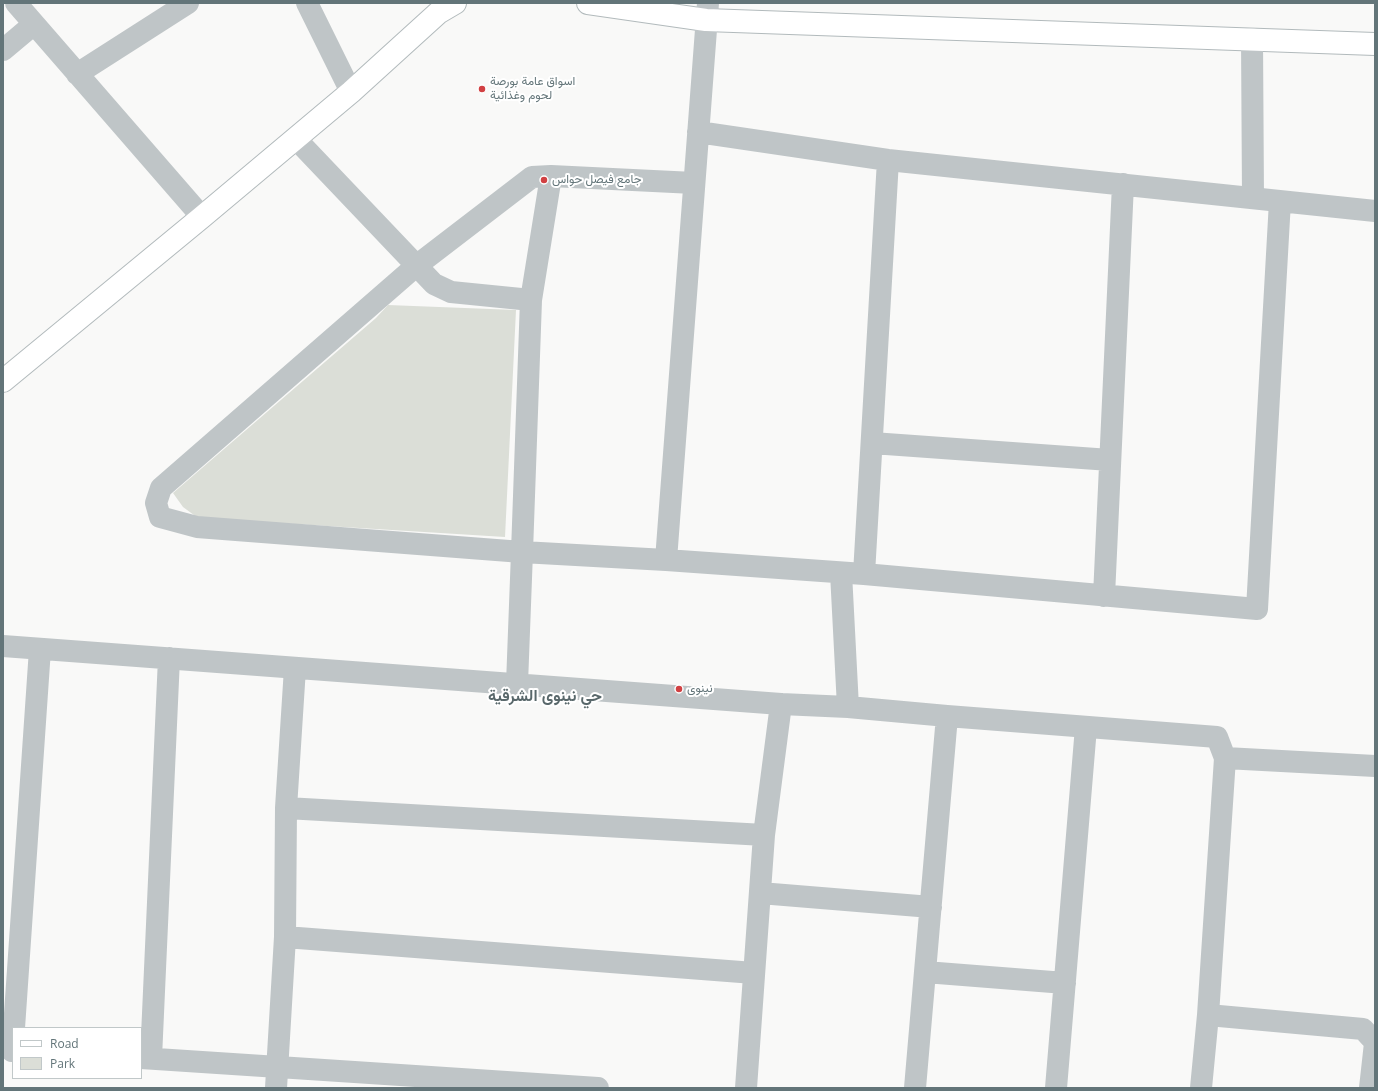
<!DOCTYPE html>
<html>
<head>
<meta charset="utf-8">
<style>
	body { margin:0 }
	#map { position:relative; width:1378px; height:1091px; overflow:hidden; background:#f9f9f8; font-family:"Open Sans",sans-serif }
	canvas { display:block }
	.frame { position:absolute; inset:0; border:4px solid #637579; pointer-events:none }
	.legend { position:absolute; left:12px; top:1027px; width:130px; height:52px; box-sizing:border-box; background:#fff; border:1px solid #c1c8c9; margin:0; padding:5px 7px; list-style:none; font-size:12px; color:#637579 }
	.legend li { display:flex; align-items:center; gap:8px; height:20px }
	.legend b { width:20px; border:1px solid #c1c8c9 }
</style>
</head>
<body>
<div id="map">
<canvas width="1378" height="1091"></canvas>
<div class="frame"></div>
<ul class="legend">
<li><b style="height:5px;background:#fff"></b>Road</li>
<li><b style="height:11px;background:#dbded7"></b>Park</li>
</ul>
</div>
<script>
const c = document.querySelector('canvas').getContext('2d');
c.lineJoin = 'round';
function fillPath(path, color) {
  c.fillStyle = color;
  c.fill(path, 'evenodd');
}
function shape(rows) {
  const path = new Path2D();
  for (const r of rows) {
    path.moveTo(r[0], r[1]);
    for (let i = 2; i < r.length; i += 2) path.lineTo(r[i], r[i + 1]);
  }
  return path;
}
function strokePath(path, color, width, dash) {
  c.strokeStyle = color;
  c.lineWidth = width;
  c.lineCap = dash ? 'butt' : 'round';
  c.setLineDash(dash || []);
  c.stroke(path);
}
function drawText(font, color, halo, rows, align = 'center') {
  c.font = font + ' "Open Sans",Vazirmatn,sans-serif';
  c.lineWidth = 4;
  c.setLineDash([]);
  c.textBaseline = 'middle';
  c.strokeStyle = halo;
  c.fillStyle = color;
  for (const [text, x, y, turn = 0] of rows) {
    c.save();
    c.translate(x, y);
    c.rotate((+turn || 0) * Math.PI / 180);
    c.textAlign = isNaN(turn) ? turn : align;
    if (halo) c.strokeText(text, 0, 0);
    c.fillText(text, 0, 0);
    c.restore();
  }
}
const green = shape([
	[388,305,516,310,505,537,198,518,183,507,173,493,376,318]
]);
const minor = shape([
	[16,3,202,217],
	[307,3,351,92],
	[1252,39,1253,198],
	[3,50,34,24],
	[77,74,188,3],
	[698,132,888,160,1375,211],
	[296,139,434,284,451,292,531,300],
	[551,176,694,183],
	[872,443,1110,460],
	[666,560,708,3],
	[841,573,848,707],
	[864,574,888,160],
	[1104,596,1123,184],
	[3,646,781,704,848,707,947,716,1217,737,1225,758],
	[517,684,522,552,531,300,551,176,532,177,416,266,161,488,156,503,160,517,197,527,522,552,666,560,864,574,1257,609,1280,201],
	[286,808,764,835],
	[760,893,931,907],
	[285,937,754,973],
	[925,972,1065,983],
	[1208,1015,1363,1029,1375,1042],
	[14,1028,40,649],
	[12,1051,13,1038],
	[141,1058,598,1088],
	[151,1058,169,658],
	[276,1088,285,937,286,808,295,668],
	[746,1088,764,835,781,704],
	[915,1088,947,716],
	[1056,1088,1086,727],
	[1201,1088,1208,1015,1225,758,1375,766],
	[1370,1088,1375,1043]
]);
const secondary = shape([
	[588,3,706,20,1375,44],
	[3,381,202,217,351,92,438,13,455,3]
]);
const markers = [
	[482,89,4,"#d14042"],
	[544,180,4,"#d14042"],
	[679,689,4,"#d14042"]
];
const poiNames = [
	["اسواق عامة بورصة",490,82],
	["لحوم وغذائية",490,96],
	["جامع فيصل حواس",552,180],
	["نينوى",687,689]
];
const districtNames = [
	["حي نينوى الشرقية",545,696]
];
fillPath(green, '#dbded7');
strokePath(secondary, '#b2babc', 24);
strokePath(minor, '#bfc5c7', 22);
strokePath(secondary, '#fff', 22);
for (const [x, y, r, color] of markers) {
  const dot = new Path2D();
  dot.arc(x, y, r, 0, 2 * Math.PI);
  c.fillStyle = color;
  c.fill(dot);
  strokePath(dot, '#fff', 1.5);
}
drawText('12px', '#637579', '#fff', poiNames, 'left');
drawText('bold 16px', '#59686b', '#fff', districtNames);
</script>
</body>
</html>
